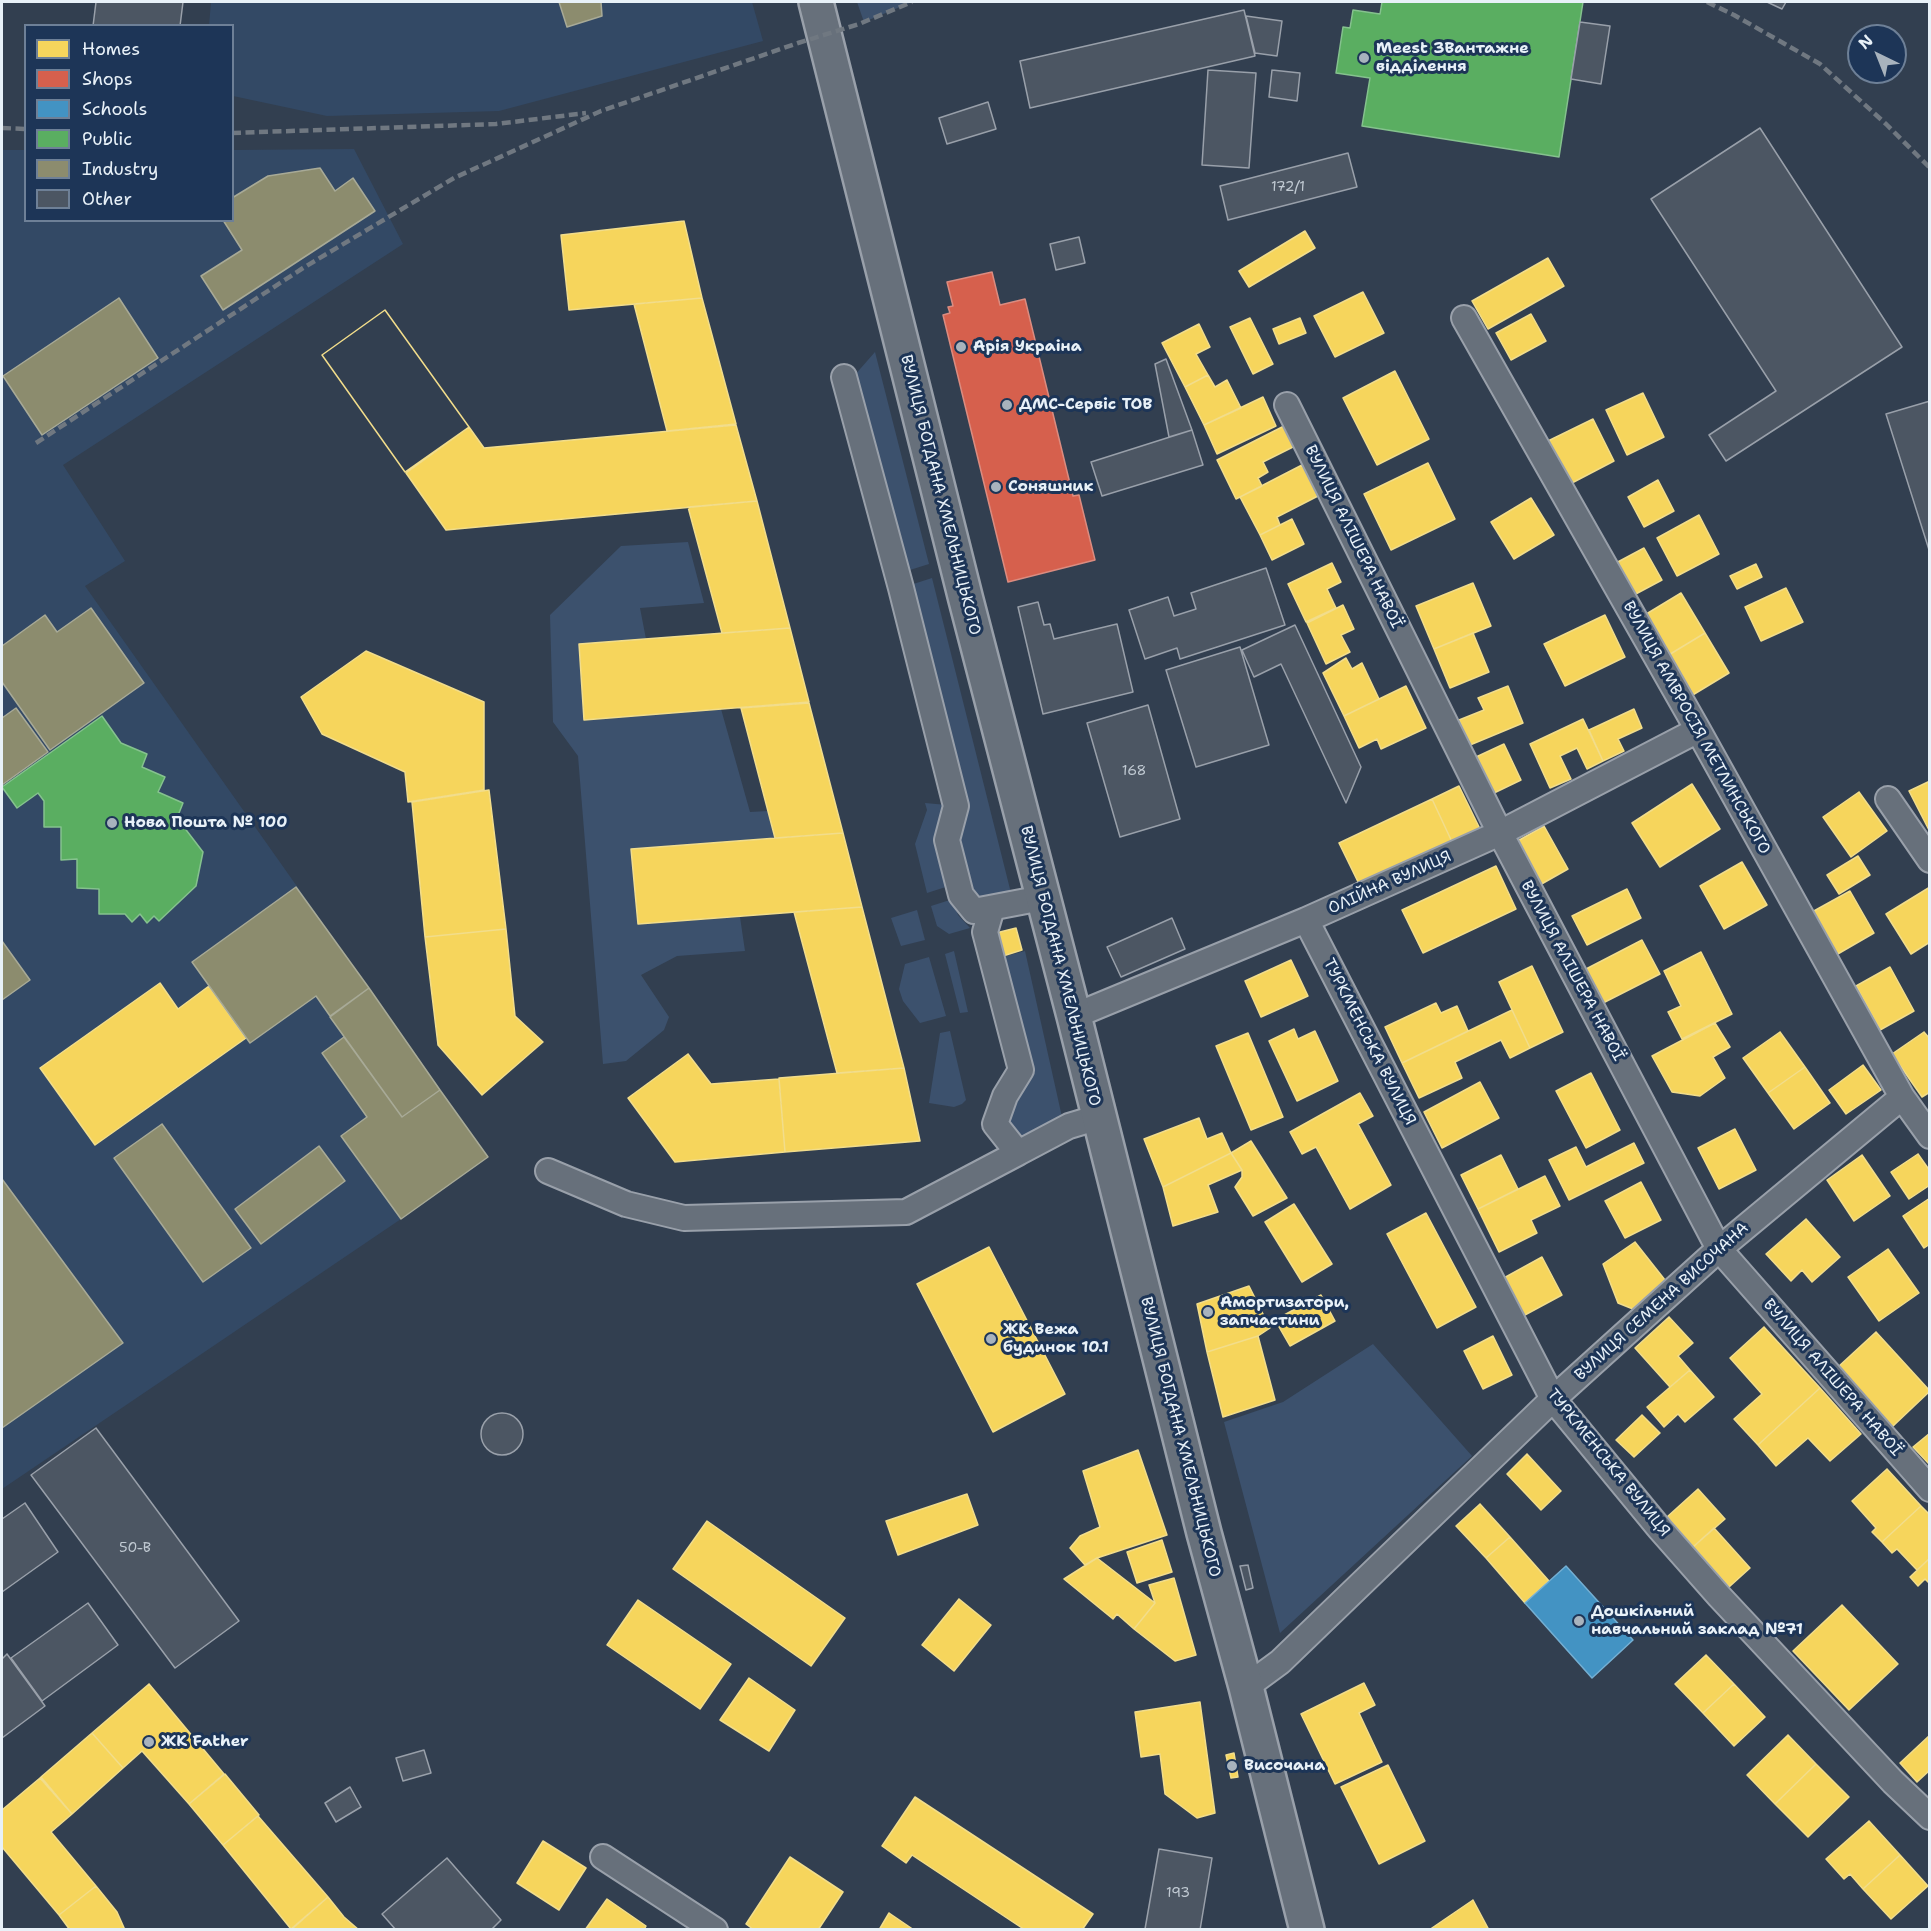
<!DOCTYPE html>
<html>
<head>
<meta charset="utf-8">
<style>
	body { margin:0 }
	#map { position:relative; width:1931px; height:1931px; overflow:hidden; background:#323f50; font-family:"Shantell Sans",sans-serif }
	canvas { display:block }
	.frame { position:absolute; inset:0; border:3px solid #e8f1f8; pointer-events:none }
	.legend { position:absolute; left:24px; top:24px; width:210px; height:198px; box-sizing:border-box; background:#1d3557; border:2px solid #6e8097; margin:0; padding:8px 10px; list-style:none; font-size:18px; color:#e8f1f8 }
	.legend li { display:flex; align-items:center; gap:12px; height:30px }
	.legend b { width:30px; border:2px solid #6e8097 }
	.north { position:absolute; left:1847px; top:24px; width:60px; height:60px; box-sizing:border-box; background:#1d3557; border:2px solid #6e8097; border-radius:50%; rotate:317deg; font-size:16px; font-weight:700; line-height:24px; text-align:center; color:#e8f1f8 }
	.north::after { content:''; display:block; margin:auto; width:21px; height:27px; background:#a8b3bd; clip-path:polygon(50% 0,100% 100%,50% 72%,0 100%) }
</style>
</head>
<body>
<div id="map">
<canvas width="1931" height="1931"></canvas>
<div class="frame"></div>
<ul class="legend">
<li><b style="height:16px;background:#f6d55c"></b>Homes</li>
<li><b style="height:16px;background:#d6604d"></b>Shops</li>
<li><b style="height:16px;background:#4393c3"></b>Schools</li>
<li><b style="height:16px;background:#5aae61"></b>Public</li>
<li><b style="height:16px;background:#8c8c6e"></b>Industry</li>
<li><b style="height:16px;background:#4c5663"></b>Other</li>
</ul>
<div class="north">N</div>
</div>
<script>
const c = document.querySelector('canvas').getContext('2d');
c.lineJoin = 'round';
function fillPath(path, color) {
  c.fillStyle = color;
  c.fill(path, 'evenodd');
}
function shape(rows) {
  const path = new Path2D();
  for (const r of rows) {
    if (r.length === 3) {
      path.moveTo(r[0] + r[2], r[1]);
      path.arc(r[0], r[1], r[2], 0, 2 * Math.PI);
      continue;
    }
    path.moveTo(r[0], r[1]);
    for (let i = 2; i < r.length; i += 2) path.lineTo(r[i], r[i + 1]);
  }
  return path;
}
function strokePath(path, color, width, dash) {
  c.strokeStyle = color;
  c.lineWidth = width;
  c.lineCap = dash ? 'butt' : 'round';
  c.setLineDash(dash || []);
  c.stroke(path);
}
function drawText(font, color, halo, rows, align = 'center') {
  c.font = font + ' "Shantell Sans",sans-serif';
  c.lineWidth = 6;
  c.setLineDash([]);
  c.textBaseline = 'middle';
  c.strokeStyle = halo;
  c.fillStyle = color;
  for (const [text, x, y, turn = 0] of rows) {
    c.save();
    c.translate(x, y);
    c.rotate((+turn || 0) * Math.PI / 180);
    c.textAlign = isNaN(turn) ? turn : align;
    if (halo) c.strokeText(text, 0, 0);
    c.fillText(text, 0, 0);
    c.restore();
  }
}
const built = shape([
	[211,2,752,2,763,41,499,111,327,116,233,96,232,26,209,26],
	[354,149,403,244,63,465,125,561,85,586,488,1157,401,1219,2,1489,2,150,25,150,26,220,232,220,233,150]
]);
const green = shape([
	[857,2,912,2,864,22],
	[875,352,929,564,897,574,846,385],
	[688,542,704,603,640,608,646,639,579,644,584,719,721,709,750,812,768,811,775,838,632,849,638,924,740,917,745,951,677,956,641,975,669,1017,664,1030,626,1061,603,1064,578,756,553,722,550,615,621,546],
	[932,578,1014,905,974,911,960,888,956,806,901,588],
	[925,803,947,805,952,885,927,893,915,844,927,810],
	[953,899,958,915,970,928,949,934,937,926,931,906],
	[917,910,925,940,901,946,891,918],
	[954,951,968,1012,960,1013,945,954],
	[1025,951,1062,1117,1023,1137,1012,1135,1003,1124,1032,1069,1002,957],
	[929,957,946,1016,920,1023,903,1001,899,989,905,964],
	[950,1031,966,1100,962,1104,954,1107,929,1103,940,1033],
	[1373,1344,1472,1456,1280,1633,1224,1422,1283,1402]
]);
const homes = shape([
	[684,221,702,298,569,310,561,235,684,221],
	[1305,231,1315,248,1249,287,1239,271,1305,231],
	[1548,258,1564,286,1488,329,1472,301,1548,258],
	[1363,292,1384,333,1335,357,1314,316,1363,292],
	[702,298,736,424,667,431,634,304,702,298],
	[385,310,469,427,405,472,322,355,385,310],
	[385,310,469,427,405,472,322,355,385,310],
	[1531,314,1546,341,1511,360,1496,333,1531,314],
	[1250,318,1273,364,1253,374,1230,327,1250,318],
	[1300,318,1306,333,1279,344,1273,329,1300,318],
	[1199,324,1210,347,1196,354,1208,375,1185,387,1162,343,1199,324],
	[1395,371,1429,439,1377,465,1343,398,1395,371],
	[1208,375,1215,387,1227,380,1241,408,1204,425,1185,387,1208,375],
	[1643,393,1664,437,1627,455,1606,410,1643,393],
	[1263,397,1276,426,1217,454,1204,425,1263,397],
	[1593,419,1614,461,1570,484,1548,441,1593,419],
	[1288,424,1299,444,1263,462,1268,472,1258,478,1262,486,1236,499,1217,460,1288,424],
	[736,425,757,501,446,530,406,473,469,427,484,448,736,425],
	[1428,463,1455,519,1391,550,1364,494,1428,463],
	[1302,465,1318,496,1277,517,1280,525,1260,535,1240,497,1302,465],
	[1658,480,1674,511,1644,527,1628,497,1658,480],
	[1531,498,1554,535,1514,559,1491,522,1531,498],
	[757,501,790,628,722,633,688,507,757,501],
	[1699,515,1719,554,1677,576,1657,538,1699,515],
	[1292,519,1304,544,1272,560,1260,535,1292,519],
	[1644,548,1662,580,1632,596,1614,564,1644,548],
	[1332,563,1341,582,1327,589,1336,608,1306,622,1288,584,1332,563],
	[1756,564,1762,577,1737,589,1730,576,1756,564],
	[1473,583,1491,626,1434,649,1416,606,1473,583],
	[1786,588,1803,622,1761,641,1745,607,1786,588],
	[1681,593,1705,633,1667,656,1643,616,1681,593],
	[1343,605,1354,629,1341,635,1350,652,1326,664,1307,623,1343,605],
	[1605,615,1625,657,1565,686,1544,644,1605,615],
	[790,628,809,702,584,720,579,644,790,628],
	[1473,633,1489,672,1450,688,1434,649,1473,633],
	[1705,633,1729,673,1691,696,1667,656,1705,633],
	[366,651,484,702,484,790,408,802,405,772,322,734,301,697,366,651],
	[1346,658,1352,669,1362,663,1379,699,1344,716,1323,673,1346,658],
	[1406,686,1426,728,1381,749,1377,739,1359,748,1344,716,1406,686],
	[1508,686,1523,723,1470,745,1459,720,1484,710,1478,698,1508,686],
	[809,703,843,833,775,838,741,708,809,703],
	[1634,709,1642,728,1618,739,1624,751,1603,761,1589,730,1634,709],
	[1583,719,1603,761,1587,769,1577,748,1560,756,1571,779,1550,788,1530,744,1583,719],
	[1504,744,1521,780,1494,793,1476,757,1504,744],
	[1930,781,1930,832,1909,791,1930,781],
	[1692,784,1720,829,1660,867,1632,823,1692,784],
	[1459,786,1481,831,1453,844,1432,799,1459,786],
	[489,790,506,929,425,937,412,802,489,790],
	[1859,792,1887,831,1851,857,1823,817,1859,792],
	[1432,799,1453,844,1361,888,1339,843,1432,799],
	[1544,826,1568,869,1538,886,1514,843,1544,826],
	[843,833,862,907,638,924,631,849,843,833],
	[1858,856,1870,875,1839,894,1827,875,1858,856],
	[1742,862,1767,905,1724,929,1700,886,1742,862],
	[1496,866,1516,909,1423,953,1402,910,1496,866],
	[1930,887,1930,942,1911,954,1886,914,1930,887],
	[1627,889,1641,918,1587,945,1572,916,1627,889],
	[1850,891,1874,933,1836,955,1812,912,1850,891],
	[862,907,904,1068,837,1073,794,912,862,907],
	[1016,928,1022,950,1003,956,996,933,1016,928],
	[506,929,515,1016,543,1042,482,1095,438,1045,425,937,506,929],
	[1642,940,1660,974,1603,1003,1586,969,1642,940],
	[1701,952,1732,1014,1682,1039,1668,1012,1681,1006,1664,971,1701,952],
	[1291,960,1308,996,1261,1017,1245,981,1291,960],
	[1532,966,1563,1032,1530,1048,1499,982,1532,966],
	[1890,967,1914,1011,1880,1030,1856,986,1890,967],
	[160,983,178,1009,209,986,246,1038,95,1145,40,1068,160,983],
	[1436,1003,1441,1013,1457,1006,1468,1031,1402,1063,1385,1027,1436,1003],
	[1512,1010,1530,1048,1510,1058,1501,1040,1455,1062,1462,1078,1419,1098,1402,1063,1512,1010],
	[1715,1023,1730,1047,1713,1057,1725,1078,1700,1096,1672,1092,1652,1056,1715,1023],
	[1294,1029,1298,1039,1315,1031,1338,1081,1297,1101,1269,1041,1294,1029],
	[1780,1032,1805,1067,1768,1093,1743,1058,1780,1032],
	[1924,1032,1930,1039,1930,1092,1922,1097,1892,1054,1924,1032],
	[1248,1033,1283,1117,1251,1130,1216,1046,1248,1033],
	[688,1054,711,1084,779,1079,785,1152,675,1162,628,1098,688,1054],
	[1863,1065,1881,1090,1846,1114,1829,1090,1863,1065],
	[1805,1067,1830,1103,1794,1129,1768,1093,1805,1067],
	[904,1068,920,1141,785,1152,779,1078,904,1068],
	[1591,1073,1620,1130,1586,1148,1556,1091,1591,1073],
	[1480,1082,1499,1118,1442,1148,1424,1112,1480,1082],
	[1360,1093,1373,1116,1358,1124,1391,1185,1350,1209,1316,1147,1302,1154,1290,1132,1360,1093],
	[1199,1118,1207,1139,1222,1133,1231,1153,1163,1187,1144,1139,1199,1118],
	[1735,1129,1756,1170,1719,1189,1698,1148,1735,1129],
	[1251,1141,1287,1198,1253,1216,1235,1187,1242,1177,1242,1170,1231,1153,1251,1141],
	[1634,1143,1644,1163,1569,1200,1549,1160,1576,1147,1586,1167,1634,1143],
	[1231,1153,1242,1170,1208,1185,1218,1212,1173,1226,1163,1187,1231,1153],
	[1918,1154,1930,1171,1930,1185,1909,1199,1891,1172,1918,1154],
	[1501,1155,1518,1189,1478,1209,1461,1175,1501,1155],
	[1862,1155,1890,1196,1854,1221,1827,1180,1862,1155],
	[1545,1176,1560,1206,1531,1220,1537,1233,1499,1252,1478,1209,1545,1176],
	[1641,1182,1661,1220,1625,1238,1605,1201,1641,1182],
	[1930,1198,1930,1244,1924,1248,1903,1216,1930,1198],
	[1294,1204,1332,1264,1302,1282,1265,1222,1294,1204],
	[1426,1213,1476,1307,1437,1328,1387,1234,1426,1213],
	[1806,1219,1840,1257,1812,1282,1802,1270,1791,1281,1766,1254,1806,1219],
	[1635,1242,1665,1280,1633,1309,1618,1303,1603,1264,1635,1242],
	[989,1247,1065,1394,993,1432,917,1284,989,1247],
	[1888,1249,1919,1293,1879,1321,1848,1277,1888,1249],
	[1542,1257,1562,1295,1523,1316,1502,1279,1542,1257],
	[1249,1286,1270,1328,1258,1336,1207,1352,1197,1304,1249,1286],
	[1321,1295,1335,1321,1290,1346,1275,1320,1321,1295],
	[1669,1317,1693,1343,1678,1356,1690,1370,1670,1387,1635,1348,1669,1317],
	[1764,1327,1820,1388,1758,1445,1734,1419,1762,1394,1730,1358,1764,1327],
	[1876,1332,1930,1391,1892,1427,1838,1367,1876,1332],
	[1258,1336,1275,1400,1223,1417,1207,1352,1258,1336],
	[1493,1336,1512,1375,1483,1389,1464,1351,1493,1336],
	[1690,1370,1714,1397,1685,1422,1678,1414,1664,1427,1647,1407,1690,1370],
	[1820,1388,1861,1434,1830,1461,1808,1438,1776,1466,1758,1445,1820,1388],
	[1642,1415,1660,1433,1634,1457,1616,1440,1642,1415],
	[1930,1433,1930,1465,1913,1447,1930,1433],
	[1138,1450,1167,1535,1097,1558,1085,1565,1070,1548,1080,1536,1100,1527,1083,1471,1138,1450],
	[1527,1454,1561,1491,1541,1510,1507,1474,1527,1454],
	[1887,1469,1921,1506,1882,1542,1872,1532,1876,1528,1852,1501,1887,1469],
	[1698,1489,1725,1519,1693,1547,1667,1517,1698,1489],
	[967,1494,978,1525,898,1555,886,1521,967,1494],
	[1480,1504,1510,1537,1486,1558,1456,1526,1480,1504],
	[1921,1506,1930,1515,1930,1558,1917,1570,1897,1549,1892,1553,1882,1542,1921,1506],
	[707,1521,845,1618,811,1666,673,1569,707,1521],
	[1714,1528,1750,1568,1729,1587,1693,1547,1714,1528],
	[1510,1537,1549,1581,1525,1603,1486,1558,1510,1537],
	[1162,1540,1172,1572,1137,1583,1127,1552,1162,1540],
	[1097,1558,1155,1603,1134,1629,1117,1614,1113,1619,1064,1579,1097,1558],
	[1930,1558,1930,1584,1925,1579,1918,1586,1910,1577,1930,1558],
	[1174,1578,1196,1655,1175,1661,1134,1629,1155,1603,1149,1585,1174,1578],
	[959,1599,991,1625,954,1671,922,1645,959,1599],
	[638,1600,731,1664,700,1709,607,1645,638,1600],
	[1842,1605,1898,1664,1849,1710,1793,1651,1842,1605],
	[1706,1655,1734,1684,1703,1713,1675,1684,1706,1655],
	[749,1678,795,1710,769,1751,720,1720,749,1678],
	[1364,1683,1375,1705,1359,1713,1382,1762,1335,1784,1301,1714,1364,1683],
	[149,1684,224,1774,189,1804,142,1751,123,1768,92,1733,149,1684],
	[1734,1684,1765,1717,1734,1746,1703,1713,1734,1684],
	[1200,1702,1215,1813,1197,1818,1165,1794,1160,1754,1141,1757,1135,1712,1200,1702],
	[92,1733,123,1768,72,1814,41,1777,92,1733],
	[1788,1735,1816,1764,1775,1804,1747,1775,1788,1735],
	[1930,1735,1930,1770,1917,1782,1900,1763,1930,1735],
	[1234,1753,1238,1777,1231,1778,1226,1755,1234,1753],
	[1816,1764,1849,1797,1808,1837,1775,1804,1816,1764],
	[1388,1765,1425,1841,1379,1864,1341,1787,1388,1765],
	[225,1774,259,1815,223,1845,189,1804,225,1774],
	[40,1778,72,1814,51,1832,96,1886,59,1915,2,1847,2,1810,40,1778],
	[915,1797,1093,1914,1082,1930,1025,1930,912,1855,906,1863,882,1846,915,1797],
	[258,1816,328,1897,291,1929,223,1845,258,1816],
	[1869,1821,1900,1855,1863,1889,1850,1874,1844,1879,1826,1859,1869,1821],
	[543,1841,586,1868,559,1910,517,1883,543,1841],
	[1900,1855,1928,1886,1891,1919,1863,1889,1900,1855],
	[790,1857,843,1892,818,1930,754,1930,746,1924,790,1857],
	[96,1886,117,1912,125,1930,70,1930,59,1915,96,1886],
	[328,1897,344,1917,359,1930,291,1930,328,1897],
	[607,1899,646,1926,644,1930,585,1930,607,1899],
	[1473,1900,1489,1930,1429,1930,1473,1900],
	[889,1913,914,1930,879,1930,889,1913]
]);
const shops = shape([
	[992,272,1000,305,1025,299,1073,496,1079,495,1095,560,1008,582,943,315,950,313,948,307,953,306,947,282,992,272]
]);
const schools = shape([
	[1566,1566,1633,1640,1592,1678,1525,1603,1566,1566]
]);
const public = shape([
	[1382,2,1583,2,1559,157,1362,126,1370,78,1336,73,1343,27,1350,28,1353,10,1380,14,1382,2],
	[102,716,121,743,147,754,142,767,165,777,158,792,183,803,177,818,203,852,196,886,159,921,154,916,147,923,140,914,132,922,125,914,99,914,99,889,77,888,77,859,61,860,61,827,44,827,44,801,38,793,17,808,2,787,102,716]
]);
const industry = shape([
	[559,2,601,2,602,16,567,27,559,2],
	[320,168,335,191,353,178,375,211,223,310,201,276,242,250,223,220,232,220,232,198,268,176,320,168],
	[119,298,158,358,42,435,3,376,119,298],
	[91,608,144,683,50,750,2,682,2,646,45,615,57,632,91,608],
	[16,708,48,752,2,785,2,718,16,708],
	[296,887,369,988,330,1016,316,996,250,1043,192,962,296,887],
	[2,941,30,980,2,1000,2,941],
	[369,988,440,1090,402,1117,330,1017,369,988],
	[344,1037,402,1117,440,1090,488,1157,401,1219,341,1136,367,1117,322,1053,344,1037],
	[162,1124,251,1248,203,1282,114,1158,162,1124],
	[319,1146,345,1181,261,1244,235,1209,319,1146],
	[2,1179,123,1343,2,1428,2,1179]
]);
const building = shape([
	[96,2,183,2,180,26,93,26,96,2],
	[1767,2,1786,2,1782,9,1767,2],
	[1244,10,1255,56,1030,108,1020,61,1244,10],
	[1246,16,1282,21,1277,56,1255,53,1246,16],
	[1580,22,1610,26,1601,84,1571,79,1580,22],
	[1208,70,1256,73,1249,168,1202,165,1208,70],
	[1272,70,1300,73,1297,101,1269,97,1272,70],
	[988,102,996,129,947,144,939,118,988,102],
	[1760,128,1902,347,1726,461,1709,435,1776,391,1651,199,1760,128],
	[1348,153,1357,187,1228,220,1220,186,1348,153],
	[1079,237,1085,263,1056,270,1050,244,1079,237],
	[1166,359,1192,430,1169,437,1155,364,1166,359],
	[1930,401,1930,553,1886,414,1930,401],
	[1192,430,1203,465,1102,496,1091,462,1192,430],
	[1266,568,1285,625,1180,659,1177,648,1145,659,1129,610,1168,597,1174,616,1196,609,1191,593,1266,568],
	[1038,602,1044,625,1050,624,1054,639,1117,624,1133,692,1043,714,1018,607,1038,602],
	[1295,625,1361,767,1346,803,1281,664,1254,677,1242,650,1295,625],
	[1240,647,1269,745,1196,767,1166,670,1240,647],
	[1148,705,1180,819,1120,837,1087,723,1148,705],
	[1172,918,1185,949,1121,977,1107,947,1172,918],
	[502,1434,21],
	[96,1428,239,1621,175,1668,31,1475,96,1428],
	[25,1503,58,1552,2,1592,2,1519,25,1503],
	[1248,1565,1253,1588,1246,1590,1240,1566,1248,1565],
	[88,1603,118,1645,42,1701,11,1658,88,1603],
	[7,1654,45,1706,2,1738,2,1659,7,1654],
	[424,1750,431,1773,403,1781,396,1758,424,1750],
	[350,1787,361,1807,336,1822,325,1803,350,1787],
	[1159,1849,1212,1858,1200,1930,1145,1929,1159,1849],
	[447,1858,501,1920,491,1930,396,1930,382,1914,447,1858]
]);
const minor = shape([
	[1464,318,1698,730,1902,1097,1930,1136],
	[844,377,901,588,956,806,947,840,961,895,974,911,1042,898],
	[1287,405,1500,833,1719,1249,1930,1489],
	[1888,799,1930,860],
	[992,908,985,932,1021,1070,1005,1096,995,1124,1018,1153,1069,1126,1099,1117],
	[1306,920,1553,1399,1660,1529,1719,1596,1893,1782,1930,1817],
	[1074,1016,1306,920,1500,833,1698,730],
	[548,1171,626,1204,684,1218,906,1212,1018,1153],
	[1246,1687,1280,1662,1553,1399,1719,1249,1902,1097],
	[603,1857,715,1930]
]);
const primary = shape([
	[816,2,966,600,1074,1016,1204,1533,1246,1687,1307,1930]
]);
const rail = shape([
	[1707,2,1734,15,1820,64,1886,124,1930,168],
	[2,128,26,129],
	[232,133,496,124,586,113],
	[36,443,303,268,454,178,601,111,798,43,859,24,912,2]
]);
const markers = [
	[1364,58,6,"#a8b3bd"],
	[961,347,6,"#a8b3bd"],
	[1007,405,6,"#a8b3bd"],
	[996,487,6,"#a8b3bd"],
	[112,823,6,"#a8b3bd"],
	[1208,1312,6,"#a8b3bd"],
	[991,1339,6,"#a8b3bd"],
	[1579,1621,6,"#a8b3bd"],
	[149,1742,6,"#a8b3bd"],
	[1232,1766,6,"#a8b3bd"]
];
const numberNames = [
	["172/1",1288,187],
	["168",1134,771],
	["50-В",135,1548],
	["193",1178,1893]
];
const poiNames = [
	["Meest 3Вантажне",1376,49],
	["відділення",1376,67],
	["Арія Украіна",973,347],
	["ДМС-Сервіс ТОВ",1019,405],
	["Соняшник",1008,487],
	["Нова Пошта № 100",124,823],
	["Амортизатори,",1220,1303],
	["запчастини",1220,1321],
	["ЖК Вежа",1003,1330],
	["будинок 10.1",1003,1348],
	["Дошкільний",1591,1612],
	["навчальний заклад №71",1591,1630],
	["ЖК Father",161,1742],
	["Височана",1244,1766]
];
const streetNames = [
	["ВУЛИЦЯ БОГДАНА ХМЕЛЬНИЦЬКОГО",940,495,76],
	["ВУЛИЦЯ АЛІШЕРА НАВОЇ",1353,537,64],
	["ВУЛИЦЯ АМВРОСІЯ МЕТЛИНСЬКОГО",1696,728,61],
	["ОЛІЙНА ВУЛИЦЯ",1390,883,-24],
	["ВУЛИЦЯ БОГДАНА ХМЕЛЬНИЦЬКОГО",1060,966,76],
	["ВУЛИЦЯ АЛІШЕРА НАВОЇ",1572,971,62],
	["ТУРКМЕНСЬКА ВУЛИЦЯ",1369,1042,63],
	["ВУЛИЦЯ СЕМЕНА ВИСОЧАНА",1662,1302,-42],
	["ВУЛИЦЯ АЛІШЕРА НАВОЇ",1832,1378,49],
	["ВУЛИЦЯ БОГДАНА ХМЕЛЬНИЦЬКОГО",1180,1437,76],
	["ТУРКМЕНСЬКА ВУЛИЦЯ",1608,1463,51]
];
fillPath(built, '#334965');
fillPath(green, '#3c516d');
fillPath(homes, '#f6d55c');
strokePath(homes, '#f2dd8b', 1.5);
fillPath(shops, '#d6604d');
strokePath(shops, '#db8c80', 1.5);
fillPath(schools, '#4393c3');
strokePath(schools, '#74afd3', 1.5);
fillPath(public, '#5aae61');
strokePath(public, '#85c28e', 1.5);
fillPath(industry, '#8c8c6e');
strokePath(industry, '#a8aa97', 1.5);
fillPath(building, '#4c5663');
strokePath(building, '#99a0aa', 1.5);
strokePath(minor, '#99a0aa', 28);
strokePath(primary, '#99a0aa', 38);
strokePath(minor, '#67707b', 24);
strokePath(primary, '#67707b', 33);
strokePath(rail, '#707881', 4.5, [9, 4.5]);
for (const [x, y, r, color] of markers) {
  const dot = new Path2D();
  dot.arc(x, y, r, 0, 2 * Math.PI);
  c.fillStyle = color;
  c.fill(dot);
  strokePath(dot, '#1d3557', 2);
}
drawText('14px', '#c1cad3', null, numberNames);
drawText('bold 16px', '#e8f1f8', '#1d3557', poiNames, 'left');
drawText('16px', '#e8f1f8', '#1d3557', streetNames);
</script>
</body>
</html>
